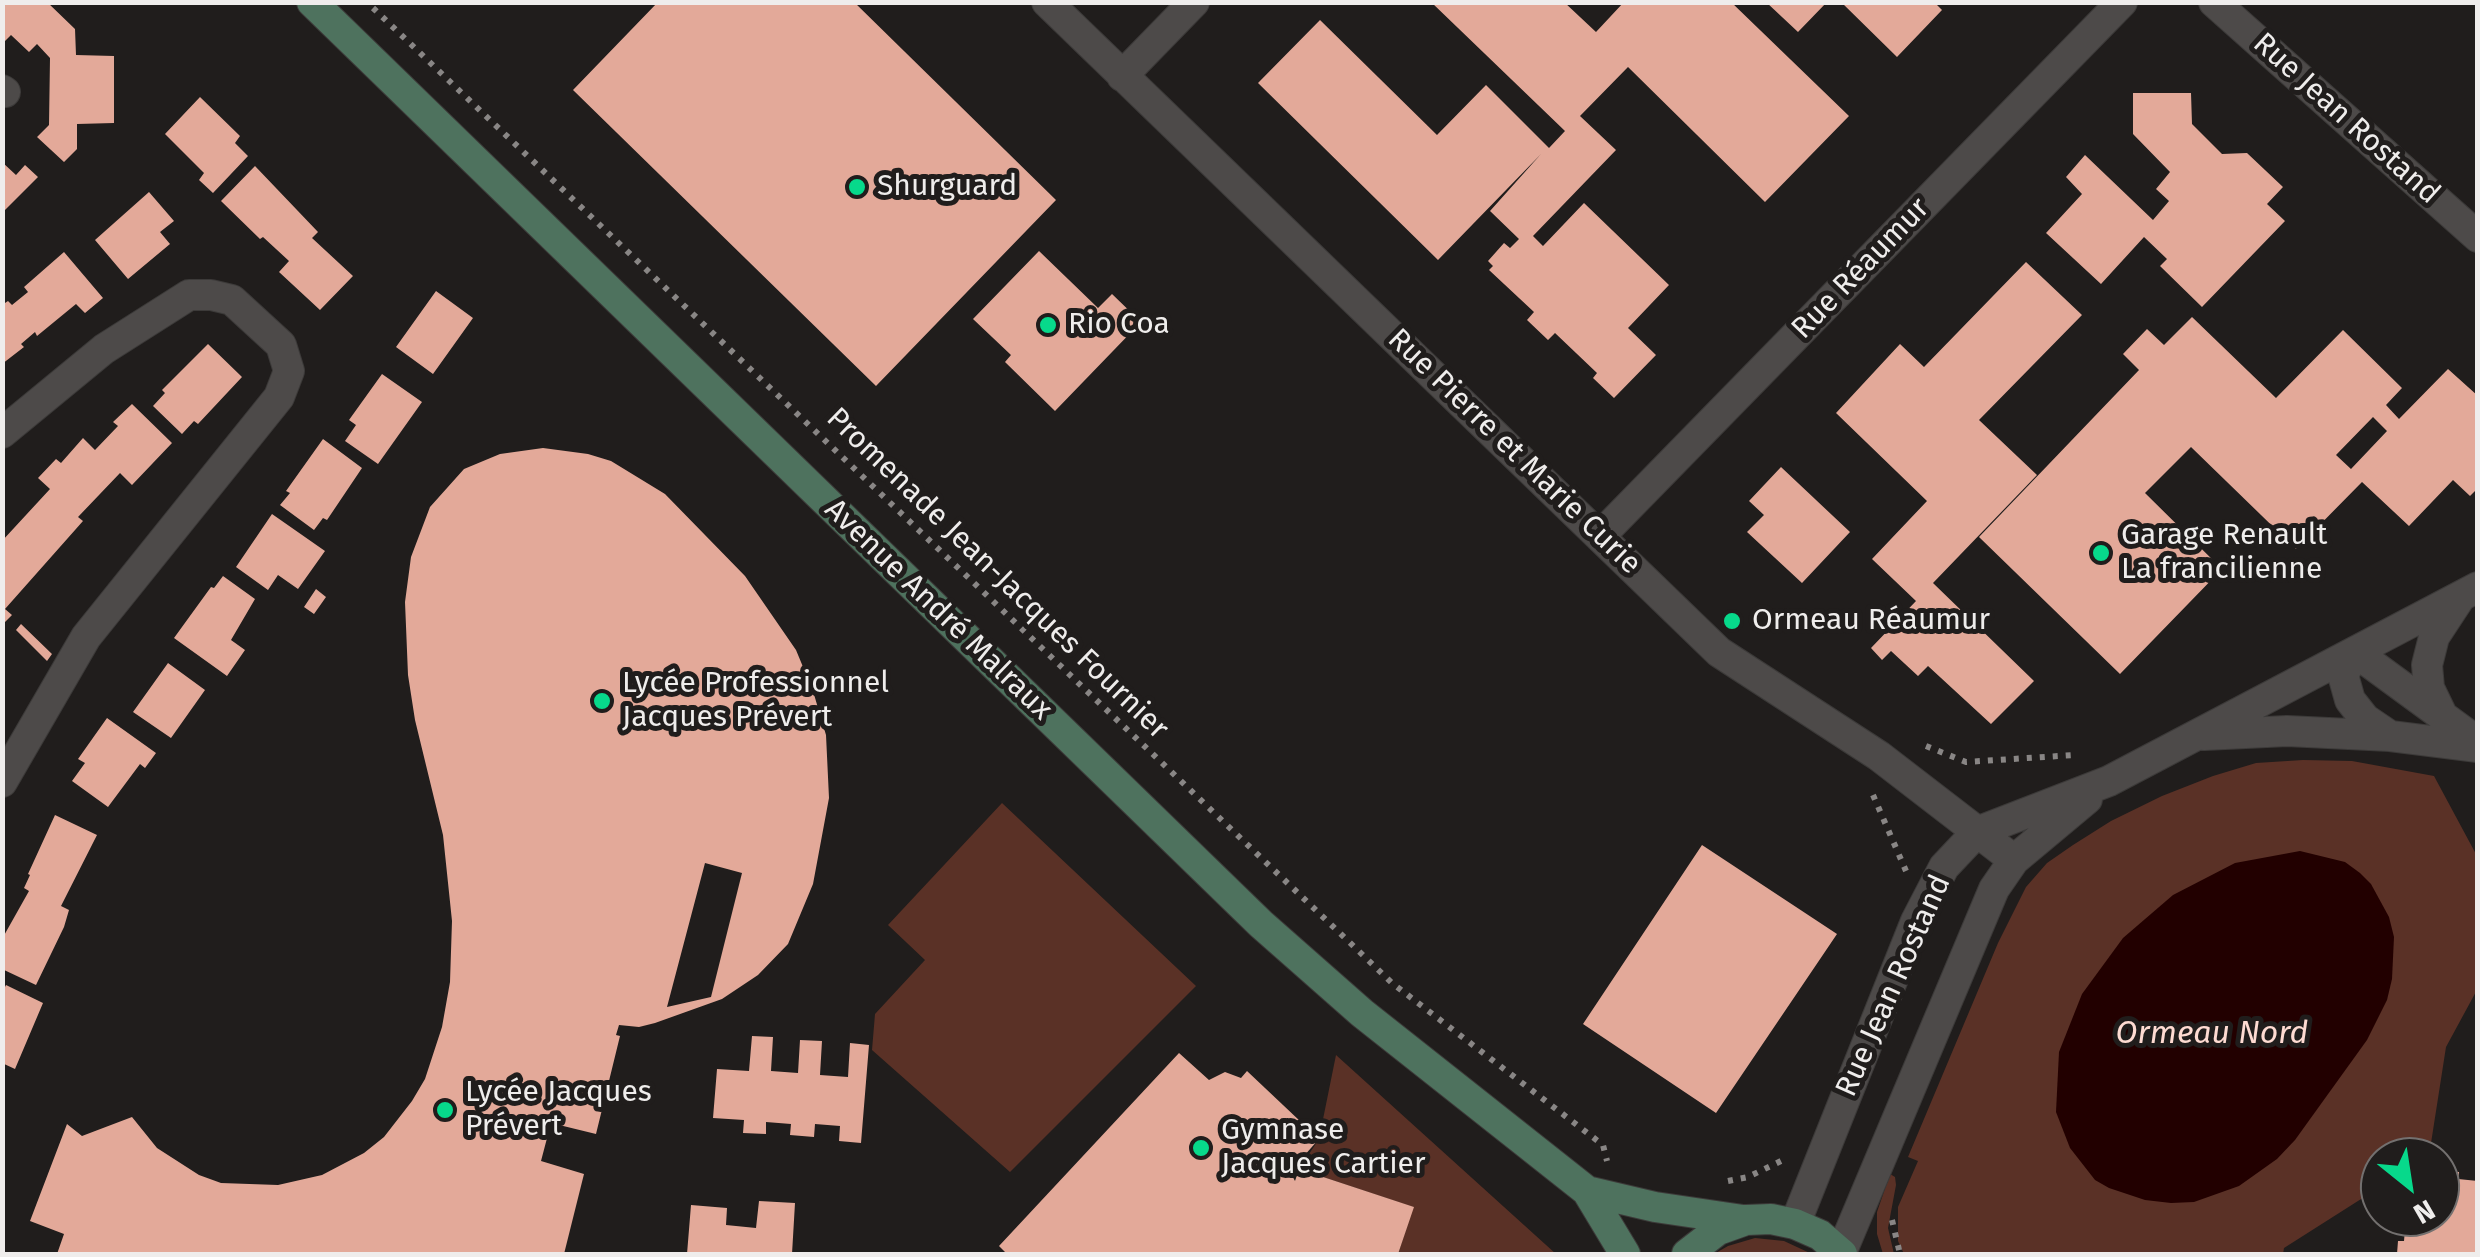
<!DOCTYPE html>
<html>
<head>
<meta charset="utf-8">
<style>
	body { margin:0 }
	#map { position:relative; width:2480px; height:1257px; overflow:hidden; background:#201d1c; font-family:"Fira Sans",sans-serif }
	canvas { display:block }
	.frame { position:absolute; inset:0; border:5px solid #efedec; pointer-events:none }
	.north { position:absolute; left:2360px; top:1137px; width:100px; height:100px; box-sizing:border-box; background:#201d1c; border:2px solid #73706f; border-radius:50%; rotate:150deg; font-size:28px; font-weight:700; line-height:40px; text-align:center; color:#efedec }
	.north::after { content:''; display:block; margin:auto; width:35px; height:45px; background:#07d98b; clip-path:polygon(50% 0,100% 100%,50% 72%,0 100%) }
</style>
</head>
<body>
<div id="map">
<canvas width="2480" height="1257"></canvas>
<div class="frame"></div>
<div class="north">N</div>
</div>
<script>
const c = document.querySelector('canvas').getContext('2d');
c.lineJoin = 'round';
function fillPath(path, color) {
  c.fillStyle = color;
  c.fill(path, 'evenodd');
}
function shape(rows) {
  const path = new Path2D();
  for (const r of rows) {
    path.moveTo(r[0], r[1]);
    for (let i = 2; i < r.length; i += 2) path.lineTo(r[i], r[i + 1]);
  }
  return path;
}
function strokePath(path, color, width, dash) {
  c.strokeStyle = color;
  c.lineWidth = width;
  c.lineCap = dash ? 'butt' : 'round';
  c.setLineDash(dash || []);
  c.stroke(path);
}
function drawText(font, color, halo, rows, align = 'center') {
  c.font = font + ' "Fira Sans",sans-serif';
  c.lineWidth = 10;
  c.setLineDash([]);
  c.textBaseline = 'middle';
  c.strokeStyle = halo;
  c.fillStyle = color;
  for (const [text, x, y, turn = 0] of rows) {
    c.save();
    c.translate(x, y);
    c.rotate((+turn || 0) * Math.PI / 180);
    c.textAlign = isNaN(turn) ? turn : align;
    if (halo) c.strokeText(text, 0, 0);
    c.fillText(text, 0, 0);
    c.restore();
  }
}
const green = shape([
	[2303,760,2352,761,2434,776,2477,856,2478,988,2446,1047,2429,1156,2380,1157,2380,1187,2284,1248,2283,1254,1904,1254,1898,1241,1898,1207,1918,1161,1908,1157,1998,943,2026,887,2047,863,2073,845,2111,821,2162,796,2213,776,2256,763],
	[1002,803,1196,986,1010,1172,872,1050,875,1014,925,960,888,925],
	[1336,1055,1556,1254,1398,1254,1413,1207,1299,1169,1319,1139],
	[1890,1174,1895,1177,1896,1185,1888,1228,1894,1254,1883,1254,1877,1234,1877,1212],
	[1755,1238,1784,1241,1812,1254,1714,1254,1728,1246]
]);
const water = shape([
	[2300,851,2345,862,2360,873,2371,884,2389,917,2394,937,2392,979,2387,1000,2367,1040,2295,1140,2277,1159,2239,1186,2194,1202,2171,1203,2145,1200,2109,1188,2095,1180,2070,1148,2056,1112,2059,1052,2082,994,2123,938,2173,895,2235,863]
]);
const building = shape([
	[2,2,47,2,75,29,76,55,114,56,114,123,77,124,77,149,64,162,37,137,49,125,50,58,37,44,29,52,11,35,2,44],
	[658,2,854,2,1056,200,876,386,573,90],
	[1431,2,1564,2,1596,32,1624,2,1731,2,1849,116,1765,202,1628,67,1580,116,1616,150,1533,236,1543,246,1584,203,1669,285,1628,328,1656,355,1614,398,1593,378,1597,373,1555,333,1548,340,1527,320,1534,312,1489,270,1493,266,1488,261,1504,243,1510,248,1519,239,1490,211,1541,154,1438,260,1258,83,1320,20,1437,135,1486,85,1549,148,1565,131],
	[1766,2,1827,2,1798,32],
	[1841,2,1934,2,1942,10,1897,57],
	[2133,93,2191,93,2192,124,2222,154,2247,153,2283,187,2267,204,2285,221,2202,307,2160,266,2167,259,2144,237,2101,284,2046,233,2082,194,2066,177,2085,155,2153,220,2169,201,2156,189,2170,172,2133,134],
	[200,97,240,136,235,143,248,156,213,193,199,180,204,173,165,134],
	[2,162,16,175,25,165,38,177,2,213],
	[255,166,318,232,312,238,353,276,320,310,279,272,289,261,263,237,260,239,221,201],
	[149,192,174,221,160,232,170,244,128,279,95,240],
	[1039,251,1098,308,1112,294,1141,322,1055,411,1005,362,1011,355,973,319],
	[64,252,103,298,85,313,76,304,37,336,35,332,21,344,24,347,2,364,2,305,8,301,12,305,28,292,24,287],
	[2026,262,2082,315,1979,420,2037,475,1933,583,2034,681,1991,724,1928,666,1918,676,1891,651,1882,660,1871,648,1916,601,1872,559,1927,501,1836,413,1900,344,1924,367],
	[436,291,473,318,433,374,396,347],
	[2192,317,2276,398,2343,330,2402,388,2386,405,2399,419,2448,369,2478,396,2478,488,2470,496,2453,480,2409,526,2362,482,2296,549,2191,447,2145,493,2222,569,2120,674,1979,537,2139,370,2123,354,2147,329,2164,345],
	[2373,417,2387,431,2351,469,2336,455],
	[208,344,242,377,198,424,194,421,182,434,153,406,165,393,162,390],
	[382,374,422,402,378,464,345,441,356,425,349,420],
	[132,404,172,443,132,485,120,473,78,517,83,521,5,609,12,615,2,625,2,541,50,489,38,478,56,459,61,463,83,438,95,450,118,426,113,422],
	[323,439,362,468,327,520,323,518,314,530,280,505,290,493,286,491],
	[543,448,588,454,611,461,665,494,745,576,796,650,813,691,826,735,829,798,813,884,788,944,758,975,722,999,655,1023,639,1027,619,1025,616,1035,620,1036,596,1134,551,1123,541,1161,584,1174,564,1254,57,1254,64,1234,30,1221,67,1124,82,1136,132,1117,157,1148,199,1175,221,1183,278,1185,322,1175,364,1153,384,1137,412,1101,425,1079,442,1027,450,982,452,921,443,835,415,720,408,675,405,602,411,557,430,507,464,469,500,454],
	[705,863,742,873,711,997,667,1007],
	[1781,467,1850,532,1802,583,1747,532,1764,515,1749,501],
	[272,514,325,551,298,589,278,575,268,590,236,567],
	[223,576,255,599,231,640,245,650,227,676,174,638,211,587,214,588],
	[316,589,326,597,314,614,304,607],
	[21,624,52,654,47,661,16,630],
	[168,663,205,690,171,738,133,712],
	[107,718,156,753,145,768,140,764,108,807,72,781,85,763,78,759],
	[55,815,97,835,61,906,69,910,64,927,36,985,2,969,2,939,29,891,24,888,30,875,28,874],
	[1702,845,1837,934,1716,1113,1583,1024],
	[6,985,43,1003,15,1069,2,1063,2,993],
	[752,1036,773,1037,771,1071,798,1073,800,1040,822,1041,820,1075,848,1077,850,1043,869,1045,861,1143,839,1141,840,1126,815,1124,814,1137,790,1135,791,1124,766,1122,766,1134,743,1133,744,1120,713,1118,717,1069,749,1071],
	[1179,1053,1209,1080,1225,1072,1241,1078,1247,1071,1319,1139,1303,1157,1293,1161,1289,1170,1295,1181,1299,1169,1414,1207,1398,1254,1007,1254,999,1246],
	[2440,1171,2459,1172,2458,1179,2478,1181,2478,1254,2397,1254,2398,1241,2404,1241,2406,1218,2434,1220,2434,1217,2440,1217],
	[759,1201,795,1203,792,1254,687,1254,691,1205,727,1208,726,1225,756,1228]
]);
const path = shape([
	[373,8,1392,983,1603,1145,1607,1161],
	[1926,746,1966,762,2075,755],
	[1873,795,1906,871],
	[1728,1181,1748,1177,1781,1161],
	[1892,1220,1900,1254]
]);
const street = shape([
	[1047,2,1719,652,1879,756,2014,860],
	[2214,2,2478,237],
	[1122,76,1194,2],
	[2,90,5,92],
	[2,433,104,349,189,295,211,295,232,300,281,345,289,371,279,397,86,637,2,782],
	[1601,535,2122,2],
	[2355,652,2478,742],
	[2355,652,2343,675,2350,700,2365,719,2390,736],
	[2442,715,2429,688,2427,665,2434,637,2459,599],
	[2204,735,2287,731,2390,736,2478,747],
	[1795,1224,1916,921,1944,867,1977,832,2109,781,2478,587],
	[1841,1253,1994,889,2014,860,2087,799]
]);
const secondary = shape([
	[312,2,1261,924,1362,1013,1587,1191,1625,1254],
	[1587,1191,1655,1207,1743,1220],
	[1687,1254,1718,1230,1746,1220,1771,1219,1795,1224,1820,1235,1842,1254]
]);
const markers = [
	[857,187,10,"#07d98b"],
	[1048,325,10,"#07d98b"],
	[2101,553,10,"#07d98b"],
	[1732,621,10,"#07d98b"],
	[602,701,10,"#07d98b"],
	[445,1110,10,"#07d98b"],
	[1201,1148,10,"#07d98b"]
];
const streetNames = [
	["Rue Jean Rostand",2346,119,42],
	["Rue Réaumur",1861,269,-46],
	["Rue Pierre et Marie Curie",1514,452,44],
	["Promenade Jean-Jacques Fournier",997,574,44],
	["Avenue André Malraux",938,610,44],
	["Rue Jean Rostand",1894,986,-66]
];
const poiNames = [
	["Shurguard",877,187],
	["Rio Coa",1068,325],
	["Garage Renault",2121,536],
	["La francilienne",2121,570],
	["Ormeau Réaumur",1752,621],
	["Lycée Professionnel",622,684],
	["Jacques Prévert",622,718],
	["Lycée Jacques",465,1093],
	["Prévert",465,1127],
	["Gymnase",1221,1131],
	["Jacques Cartier",1221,1165]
];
const waterNames = [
	["Ormeau Nord",2212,1034]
];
fillPath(green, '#5a3126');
fillPath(water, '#200');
fillPath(building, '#e3a999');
strokePath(street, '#3c3a39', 32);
strokePath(secondary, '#3c3a39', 32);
strokePath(path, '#898685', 6, [5, 8]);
strokePath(street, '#4d4a49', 30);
strokePath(secondary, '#4e725e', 30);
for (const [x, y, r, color] of markers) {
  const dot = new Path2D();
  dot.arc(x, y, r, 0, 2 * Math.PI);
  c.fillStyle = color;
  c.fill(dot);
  strokePath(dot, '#201d1c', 4);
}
drawText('30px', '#efedec', '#201d1c', streetNames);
drawText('30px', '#efedec', '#201d1c', poiNames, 'left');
drawText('italic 32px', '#fedbd2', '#201d1c', waterNames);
</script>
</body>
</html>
